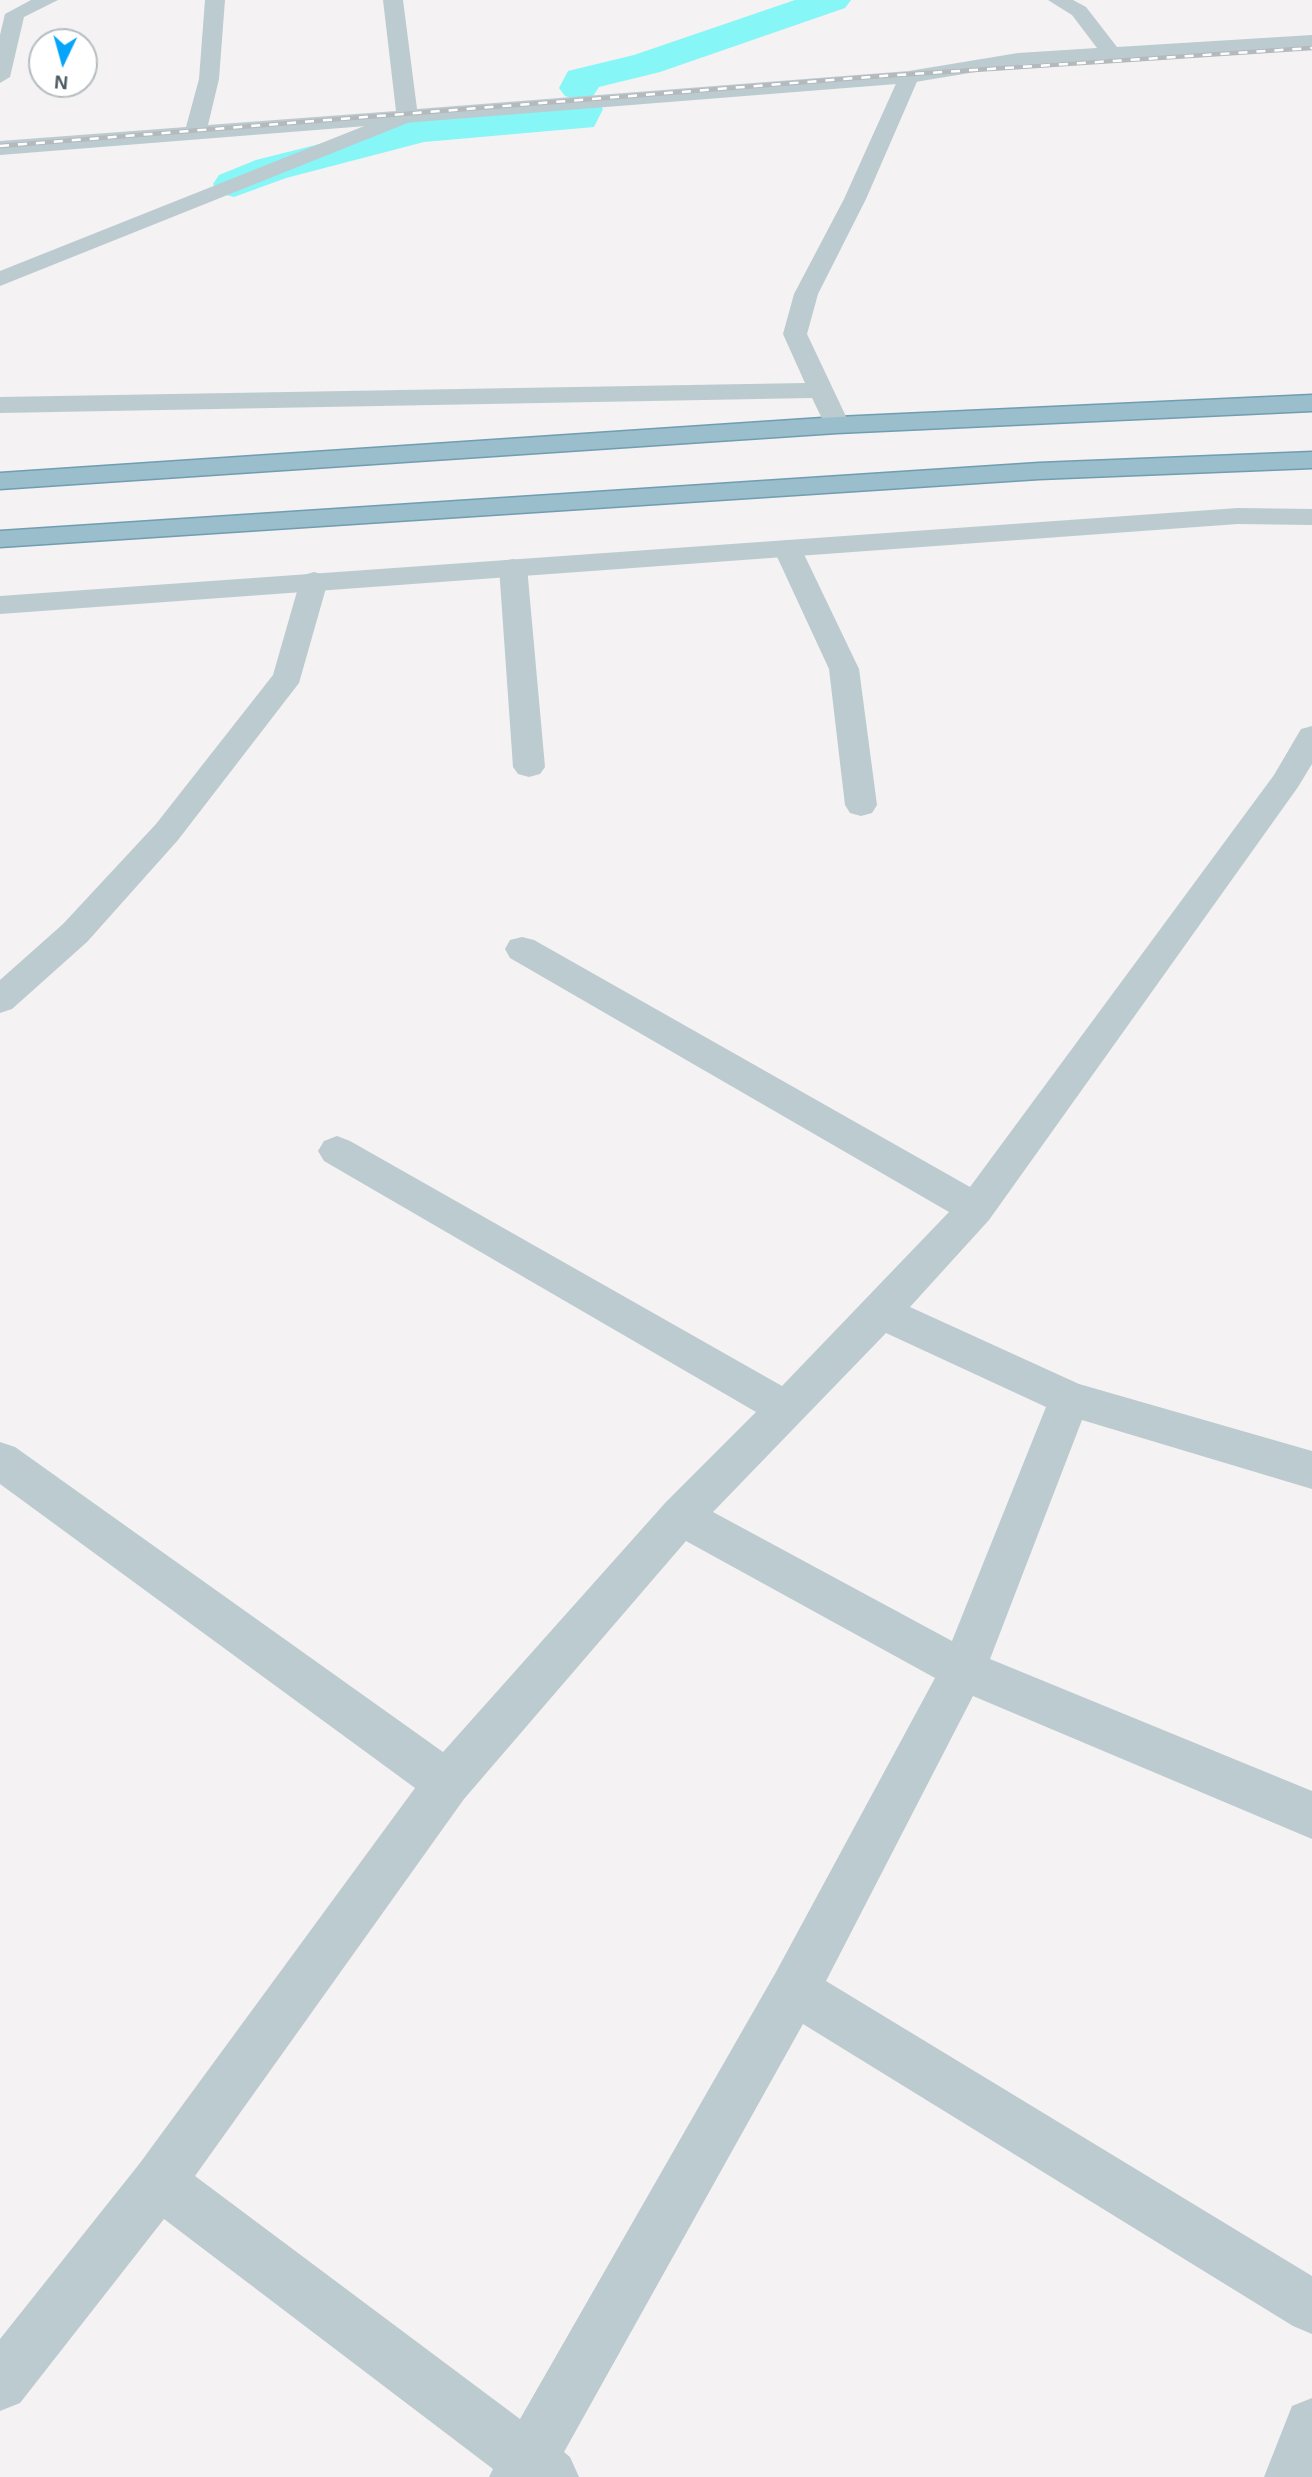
<!DOCTYPE html>
<html>
<head>
<meta charset="utf-8">
<style>
	body { margin:0 }
	#map { position:relative; width:1312px; height:2477px; overflow:hidden; background:#f4f2f2; font-family:Arial,sans-serif }
	canvas { display:block }
	.north { position:absolute; left:28px; top:28px; width:70px; height:70px; box-sizing:border-box; background:#fff; border:2px solid #b5bdc0; border-radius:50%; rotate:185deg; font-size:19px; font-weight:700; line-height:28px; text-align:center; color:#475b62 }
	.north::after { content:''; display:block; margin:auto; width:24px; height:32px; background:#06a4fa; clip-path:polygon(50% 0,100% 100%,50% 72%,0 100%) }
</style>
</head>
<body>
<div id="map">
<canvas width="1312" height="2477"></canvas>
<div class="north">N</div>
</div>
<script>
const c = document.querySelector('canvas').getContext('2d');
c.lineJoin = 'round';
function shape(rows) {
  const path = new Path2D();
  for (const r of rows) {
    path.moveTo(r[0], r[1]);
    for (let i = 2; i < r.length; i += 2) path.lineTo(r[i], r[i + 1]);
  }
  return path;
}
function fillPath(path, color) {
  c.fillStyle = color;
  c.fill(path, 'evenodd');
}
function strokePath(path, color, width, dash) {
  c.strokeStyle = color;
  c.lineWidth = width;
  c.lineCap = dash ? 'butt' : 'round';
  c.setLineDash(dash || []);
  c.stroke(path);
}
const canal = shape([
	[795,0,851,0,845,8,660,72,599,87,593,96,587,98,597,100,603,109,594,127,424,142,286,178,234,197,219,193,213,184,219,175,256,160,423,118,564,107,575,99,565,96,559,88,568,71,634,55,795,0]
]);
const service = shape([
	[909,71,919,77,866,199,818,294,807,334,850,425,846,431,828,431,812,398,0,413,0,397,805,383,783,334,794,294,844,199,899,77,909,71],
	[407,109,415,110,418,115,415,120,0,286,0,271,407,109],
	[787,540,797,542,801,548,859,669,877,805,872,813,861,816,850,813,845,805,829,669,773,548,777,542,787,540],
	[513,559,523,561,527,567,545,767,540,774,529,777,518,774,513,767,499,567,503,561,513,559],
	[314,572,324,575,328,581,299,683,178,840,87,942,12,1009,0,1013,0,980,63,924,156,824,273,675,300,581,304,575,314,572]
]);
const minor = shape([
	[31,0,58,0,24,17,10,77,0,83,0,35,5,14,31,0],
	[205,0,225,0,219,79,208,125,396,111,383,0,403,0,417,109,909,71,1018,53,1097,48,1072,15,1048,0,1073,0,1086,7,1117,47,1312,35,1312,47,1018,65,909,83,0,155,0,141,186,127,199,79,205,0],
	[1238,508,1312,509,1312,525,1238,524,0,614,0,596,1238,508],
	[1312,726,1312,764,1298,787,989,1220,910,1307,1079,1384,1312,1451,1312,1489,1082,1420,990,1659,1312,1791,1312,1839,973,1696,826,1981,1312,2276,1312,2334,1293,2326,803,2024,564,2452,570,2457,579,2477,489,2477,493,2469,164,2219,20,2403,0,2411,0,2339,140,2163,415,1788,0,1484,0,1442,15,1447,443,1752,666,1502,756,1412,324,1161,318,1151,324,1141,337,1136,350,1141,782,1386,949,1212,510,958,505,949,510,940,522,937,534,940,970,1187,1274,775,1301,729,1312,726],
	[886,1333,1046,1407,952,1641,713,1512,886,1333],
	[686,1541,935,1678,776,1972,520,2419,195,2176,464,1799,686,1541],
	[1312,2398,1312,2477,1264,2477,1292,2406,1312,2398]
]);
const trunk = shape([
	[1312,395,1312,411,837,433,0,489,0,473,837,417,1312,395],
	[1312,452,1312,468,1039,479,0,547,0,531,1039,463,1312,452]
]);
const rail = shape([
	[0,146,882,76,1312,48]
]);
fillPath(canal, '#86f6f6');
strokePath(trunk, '#709db1', 3);
fillPath(service, '#bccbd0');
fillPath(minor, '#bccbd0');
fillPath(trunk, '#9abecc');
strokePath(rail, '#b3b9bd', 4.5);
strokePath(rail, '#fff', 2.5, [9]);
</script>
</body>
</html>
